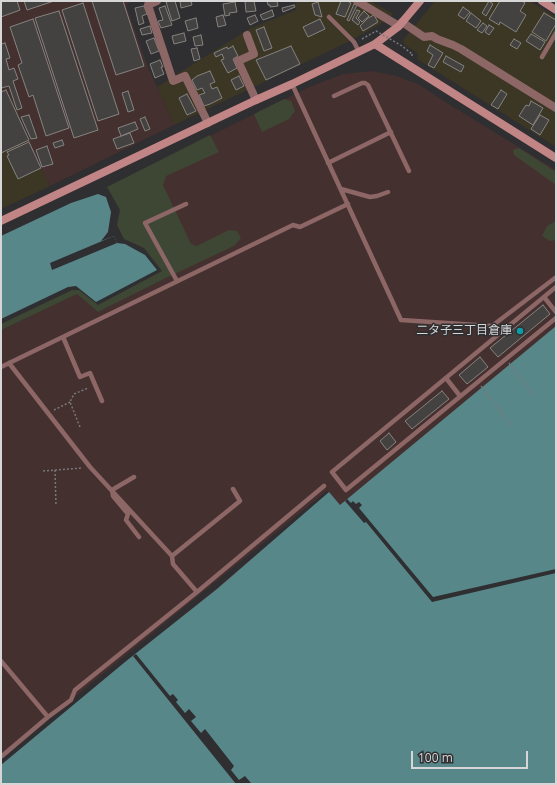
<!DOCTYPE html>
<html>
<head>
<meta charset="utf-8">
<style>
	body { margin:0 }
	#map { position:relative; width:557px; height:785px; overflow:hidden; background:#2f2e31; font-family:"Open Sans",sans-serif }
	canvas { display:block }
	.frame { position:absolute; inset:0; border:2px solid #d6d6d7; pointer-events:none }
	.scale { position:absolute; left:411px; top:751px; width:117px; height:18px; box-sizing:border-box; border:2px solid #d6d6d7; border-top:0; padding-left:5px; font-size:12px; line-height:14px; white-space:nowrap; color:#d6d6d7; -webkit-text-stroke:3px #2f2e31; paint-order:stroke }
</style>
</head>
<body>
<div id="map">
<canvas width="557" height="785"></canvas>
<div class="frame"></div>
<div class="scale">100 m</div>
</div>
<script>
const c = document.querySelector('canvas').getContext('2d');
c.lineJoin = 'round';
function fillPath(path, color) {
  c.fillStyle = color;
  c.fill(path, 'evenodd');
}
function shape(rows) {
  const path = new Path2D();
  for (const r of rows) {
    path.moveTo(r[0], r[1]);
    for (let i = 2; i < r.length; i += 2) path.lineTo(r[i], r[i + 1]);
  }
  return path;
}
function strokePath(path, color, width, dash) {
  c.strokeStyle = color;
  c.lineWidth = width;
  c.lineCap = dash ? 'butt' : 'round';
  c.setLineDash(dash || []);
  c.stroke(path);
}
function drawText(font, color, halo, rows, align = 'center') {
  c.font = font + ' "Open Sans","Noto Sans JP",sans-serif';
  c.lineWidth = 3;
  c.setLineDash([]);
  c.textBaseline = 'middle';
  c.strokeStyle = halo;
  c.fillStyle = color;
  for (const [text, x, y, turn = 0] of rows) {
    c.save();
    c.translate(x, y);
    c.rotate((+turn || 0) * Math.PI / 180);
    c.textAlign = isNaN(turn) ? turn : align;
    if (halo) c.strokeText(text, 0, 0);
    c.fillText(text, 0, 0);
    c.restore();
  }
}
const commercial = shape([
	[295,1,370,1,394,14,379,25,346,43,174,125,157,87,249,29,296,10],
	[435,1,530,1,556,17,556,147,417,59,418,54,404,44,403,40],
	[6,88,30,140,30,142,50,186,1,209,1,91]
]);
const industrial = shape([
	[1,1,132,1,126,5,147,65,174,125,50,186,29,142,30,139,6,88,1,91],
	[372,71,396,76,418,84,447,103,556,170,556,573,1,784,1,765,125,662,217,588,329,492,328,490,1,757,1,330,77,294,98,312,168,277,107,187,307,88,343,74]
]);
const green = shape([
	[284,99,291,101,295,111,289,119,262,132,254,114],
	[210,135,219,152,166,176,163,185,191,244,197,246,229,230,237,231,241,238,234,246,168,277,98,312,77,294,1,330,1,324,72,290,79,290,98,305,162,271,144,248,124,239,117,225,120,210,107,187],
	[519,148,556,172,556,185,514,155,513,150],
	[556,221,556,240,550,241,542,236,547,226]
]);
const water = shape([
	[98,194,106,197,111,212,108,232,101,241,114,236,117,243,125,244,145,255,157,270,96,302,76,286,68,287,1,319,1,236,71,203],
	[556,326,556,784,1,784,1,765,125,662,217,589,329,492,340,505]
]);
const pier = shape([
	[114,236,117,243,52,270,50,263],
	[347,499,351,503,353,501,356,504,359,502,362,505,359,508,433,597,556,569,556,573,432,602,366,522,364,523,345,501],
	[136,654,170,696,173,694,178,700,176,702,185,713,189,709,196,717,191,721,201,733,205,729,234,766,231,770,239,780,245,776,251,783,250,784,236,784,133,656]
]);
const building = shape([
	[1,1,17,1,20,10,1,17,1,1],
	[24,1,54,1,27,10,24,1],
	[92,1,123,1,144,66,116,75,92,1],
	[171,1,175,1,180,18,172,21,166,2,171,1],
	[180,1,191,1,192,5,181,8,180,1],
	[245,1,254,1,256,11,246,12,245,1],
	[267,1,277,1,278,6,270,7,270,5,268,5,267,1],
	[341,1,347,1,351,3,345,17,336,14,341,1],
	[489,1,493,4,486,16,482,13,489,1],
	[500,1,522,1,525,3,520,11,526,15,516,32,500,22,499,25,489,19,500,1],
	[235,2,237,12,229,13,230,15,225,16,223,4,235,2],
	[318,2,322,17,315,15,312,4,318,2],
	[83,3,119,114,98,121,62,10,83,3],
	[354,4,357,5,349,21,347,20,354,4],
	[294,5,295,7,283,12,282,8,294,5],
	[144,6,147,14,142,16,144,23,139,25,135,8,144,6],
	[165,6,172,25,161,28,158,21,163,20,159,8,165,6],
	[463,7,470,12,464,19,458,15,463,7],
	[272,10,274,16,263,20,260,15,272,10],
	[357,10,360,11,356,18,360,22,358,25,352,20,357,10],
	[59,11,98,130,74,138,35,18,59,11],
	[364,11,369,16,362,22,358,18,364,11],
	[471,13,481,21,476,28,466,21,471,13],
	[544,13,556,20,556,24,546,41,532,32,544,13],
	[223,15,226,25,218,27,216,17,223,15],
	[255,15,258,21,250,25,247,18,255,15],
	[374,15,378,22,363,31,360,26,368,18,374,15],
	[196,18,198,28,188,31,185,21,196,18],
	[33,19,69,128,46,136,33,95,29,97,18,65,22,63,10,27,33,19],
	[320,19,325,29,308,37,303,27,320,19],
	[483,23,487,26,482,33,477,30,483,23],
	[489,25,494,28,489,35,485,32,489,25],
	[150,26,152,33,142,35,140,29,150,26],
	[264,27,272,48,264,51,256,30,264,27],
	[184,33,186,41,174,44,172,36,184,33],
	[531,34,545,42,540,50,526,41,531,34],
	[201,35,203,45,195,46,193,37,201,35],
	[154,38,159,51,151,54,146,41,154,38],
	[514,39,521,43,517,49,510,45,514,39],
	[5,43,10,58,6,59,9,70,14,68,18,79,13,81,22,108,17,110,9,86,1,88,1,44,5,43],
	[430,45,443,53,434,68,428,65,433,55,427,51,430,45],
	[233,46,238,56,233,59,237,68,228,73,221,60,224,59,222,54,216,57,214,53,227,47,228,49,233,46],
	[291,46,300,64,266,80,256,60,291,46],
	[197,48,200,59,194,61,191,49,197,48],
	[446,56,464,66,461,72,443,62,446,56],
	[160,60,163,67,161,67,164,74,155,78,150,64,160,60],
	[210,71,215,82,210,84,212,89,217,87,222,98,210,104,204,106,199,95,205,93,202,88,197,90,192,80,197,76,210,71],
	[239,76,244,86,236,90,231,80,239,76],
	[6,90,29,140,1,153,1,92,6,90],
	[501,90,507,94,498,109,491,105,501,90],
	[128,91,134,110,128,112,122,93,128,91],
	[187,94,196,111,187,115,179,98,187,94],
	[531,101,543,108,533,125,519,116,526,105,529,106,531,101],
	[29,115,37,138,31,139,21,117,29,115],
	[540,115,549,120,540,135,531,129,540,115],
	[145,117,150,129,145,131,140,119,145,117],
	[135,122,138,129,121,136,118,128,135,122],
	[130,133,134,143,117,149,113,139,130,133],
	[62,140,64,145,55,148,53,143,62,140],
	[29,142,41,168,18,179,7,156,9,155,7,152,29,142],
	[47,146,53,164,42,167,36,150,47,146],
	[543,305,550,314,498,357,490,348,543,305],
	[480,357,488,367,467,384,459,375,480,357],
	[442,391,449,399,412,429,405,421,442,391],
	[389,433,396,442,387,450,380,441,389,433]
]);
const path = shape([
	[412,54,412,58],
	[509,363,534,397],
	[481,386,511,425],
	[54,410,70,402],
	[80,427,70,402,74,394,88,388],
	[55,470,56,506],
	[43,471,82,468]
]);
const lane = shape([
	[329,17,354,42,359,52],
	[542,57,556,33],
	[292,84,401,320,492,326,555,278],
	[334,96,362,83,365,83,368,85,409,171],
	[328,163,391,132],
	[341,189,370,197,377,196,388,192],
	[177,281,145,223,186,204],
	[556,287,332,472,346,490,556,318],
	[544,297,556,312],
	[63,337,80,377,90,373,102,401],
	[9,363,90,467,172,556,240,501,233,489],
	[1,367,293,225,300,227,348,204],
	[446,378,460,396],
	[134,477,112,490,113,496,128,514,126,520,139,537],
	[172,556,173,564,197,592],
	[1,661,48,717],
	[2,756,48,717,71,700,75,690,197,592,324,486]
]);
const street = shape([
	[157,1,148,5,173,81,185,76,208,123],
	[357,1,399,26],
	[402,22,424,37,432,36,437,39,453,45,461,49,556,108],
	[247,35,254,54,238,61,256,100]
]);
const secondary = shape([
	[542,1,556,10],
	[375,44,556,158],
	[1,221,256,100,292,84,375,44,399,26,420,1]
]);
const pathBridge = shape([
	[362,39,376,31,402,46,412,54]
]);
const markers = [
	[520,331,4,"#0f9aa8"]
];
const poiNames = [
	["二タ子三丁目倉庫",512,331]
];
fillPath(commercial, '#3c3624');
fillPath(industrial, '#453030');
fillPath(green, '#3e4733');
fillPath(water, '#58878a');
fillPath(pier, '#2f2e31');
fillPath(building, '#444240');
strokePath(building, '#858380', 1);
strokePath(path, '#787779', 1.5, [2, 2]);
strokePath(lane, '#8d6666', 4.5);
strokePath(street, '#8d6666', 8);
strokePath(secondary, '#c28585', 8);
strokePath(pathBridge, '#787779', 1.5, [2, 2]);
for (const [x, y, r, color] of markers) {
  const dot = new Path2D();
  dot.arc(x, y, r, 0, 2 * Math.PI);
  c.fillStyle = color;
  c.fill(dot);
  strokePath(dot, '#2f2e31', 1.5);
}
drawText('12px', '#d6d6d7', '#2f2e31', poiNames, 'right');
</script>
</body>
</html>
